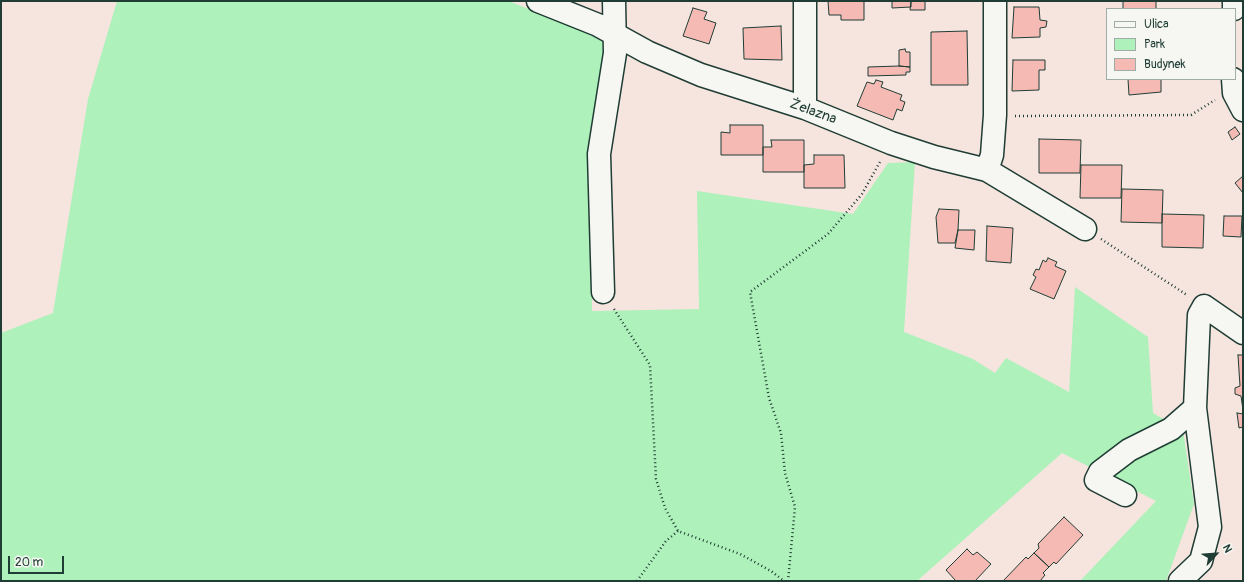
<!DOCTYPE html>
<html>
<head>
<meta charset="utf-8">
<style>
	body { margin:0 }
	#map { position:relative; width:1244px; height:582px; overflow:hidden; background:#f6e4df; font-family:Pangolin,sans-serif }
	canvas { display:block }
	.frame { position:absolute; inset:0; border:2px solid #1f3d34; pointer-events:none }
	.legend { position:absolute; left:1106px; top:8px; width:130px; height:72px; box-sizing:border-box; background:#f6f6f2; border:1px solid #a0aca6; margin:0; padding:5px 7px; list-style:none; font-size:12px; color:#1f3d34 }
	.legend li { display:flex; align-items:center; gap:8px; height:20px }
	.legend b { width:20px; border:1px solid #a0aca6 }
	.north { position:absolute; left:1196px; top:534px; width:40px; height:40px; -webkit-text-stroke:3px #f6f6f2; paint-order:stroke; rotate:64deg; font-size:11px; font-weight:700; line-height:16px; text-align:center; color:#1f3d34 }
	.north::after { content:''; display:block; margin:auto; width:14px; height:18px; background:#1f3d34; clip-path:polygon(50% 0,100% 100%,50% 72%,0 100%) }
	.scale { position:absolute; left:8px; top:556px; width:56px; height:18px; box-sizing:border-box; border:2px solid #1f3d34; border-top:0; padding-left:5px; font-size:12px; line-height:14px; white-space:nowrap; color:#1f3d34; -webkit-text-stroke:3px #f6f6f2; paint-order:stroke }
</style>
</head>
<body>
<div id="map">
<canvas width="1244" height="582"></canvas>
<div class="frame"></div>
<ul class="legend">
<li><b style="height:5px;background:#f6f6f2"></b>Ulica</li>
<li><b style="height:11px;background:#aff1bb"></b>Park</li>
<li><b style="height:11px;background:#f6bab4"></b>Budynek</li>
</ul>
<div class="north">N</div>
<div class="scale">20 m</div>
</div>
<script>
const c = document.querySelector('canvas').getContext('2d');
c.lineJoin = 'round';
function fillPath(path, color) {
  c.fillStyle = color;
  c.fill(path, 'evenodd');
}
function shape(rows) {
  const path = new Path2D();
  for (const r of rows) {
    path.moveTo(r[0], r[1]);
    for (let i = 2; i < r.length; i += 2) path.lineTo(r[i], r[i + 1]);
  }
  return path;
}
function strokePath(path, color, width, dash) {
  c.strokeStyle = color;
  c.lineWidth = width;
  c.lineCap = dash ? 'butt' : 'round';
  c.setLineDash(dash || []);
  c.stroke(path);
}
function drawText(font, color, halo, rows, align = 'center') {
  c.font = font + ' Pangolin,sans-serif';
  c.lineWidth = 4;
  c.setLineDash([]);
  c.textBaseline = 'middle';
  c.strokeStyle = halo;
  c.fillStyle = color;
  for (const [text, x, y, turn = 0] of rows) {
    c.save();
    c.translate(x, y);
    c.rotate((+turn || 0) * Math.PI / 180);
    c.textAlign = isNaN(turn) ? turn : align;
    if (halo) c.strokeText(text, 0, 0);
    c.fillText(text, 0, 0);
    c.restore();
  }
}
const green = shape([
	[117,1,508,1,605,38,591,149,592,311,699,309,697,191,853,214,888,163,915,162,904,332,973,359,995,373,1006,358,1069,392,1075,287,1148,337,1153,413,1183,430,1194,504,1166,581,1080,581,1156,501,1062,453,917,581,1,581,1,333,53,313,88,99]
]);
const building = shape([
	[828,1,864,1,864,20,841,20,841,15,829,15,828,1],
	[892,1,911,1,911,7,892,8,892,1],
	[911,1,925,1,925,10,910,10,911,1],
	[1123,1,1156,1,1156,9,1123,9,1123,1],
	[1014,7,1039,7,1040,20,1047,21,1046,27,1040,28,1040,37,1012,38,1014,7],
	[693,8,707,12,704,19,716,23,709,44,683,36,693,8],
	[781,26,782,60,744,59,743,28,781,26],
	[967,31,968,85,931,85,931,32,967,31],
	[905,49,906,52,910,52,910,67,899,66,899,50,905,49],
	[1013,60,1045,60,1045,70,1039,70,1039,90,1012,91,1013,60],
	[899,66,910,67,910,72,906,72,906,75,868,76,868,67,899,66],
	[1128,79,1161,79,1161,92,1129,95,1128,79],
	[876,80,883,82,881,87,902,95,900,100,905,102,902,111,897,109,893,120,857,106,867,82,874,84,876,80],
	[730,125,763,125,763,155,721,155,721,132,730,133,730,125],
	[1235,127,1240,134,1232,140,1228,132,1235,127],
	[1039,139,1081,140,1080,173,1039,173,1039,139],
	[771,140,804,140,804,172,763,172,763,147,772,147,771,140],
	[814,155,844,155,845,188,804,188,804,165,814,164,814,155],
	[1081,165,1122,165,1121,198,1080,198,1081,165],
	[1243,176,1243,193,1235,183,1243,176],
	[1122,189,1163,190,1162,223,1121,222,1122,189],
	[939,209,959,210,958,230,955,243,938,243,936,217,939,209],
	[1162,214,1204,215,1203,248,1162,247,1162,214],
	[1224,216,1242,216,1241,237,1223,236,1224,216],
	[987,226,1013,228,1011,263,986,261,987,226],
	[958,230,975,230,974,250,955,248,958,230],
	[1048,258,1057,262,1055,266,1066,271,1054,299,1030,289,1036,277,1033,275,1036,269,1039,270,1043,260,1046,262,1048,258],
	[1238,355,1243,355,1243,410,1241,396,1235,394,1235,388,1240,386,1238,355],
	[1237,413,1243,414,1243,427,1239,428,1237,413],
	[1064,517,1083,535,1056,564,1054,562,1049,567,1034,553,1039,548,1038,544,1064,517],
	[967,549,973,555,977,552,991,564,975,581,956,581,946,570,967,549],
	[1034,553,1049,567,1043,573,1045,575,1040,581,1003,581,1026,557,1028,559,1034,553]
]);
const path = shape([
	[1015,116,1191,115,1215,100],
	[1101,239,1187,295],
	[614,309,650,365,656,479,665,508,678,531,740,554,771,571,784,581],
	[637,581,666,541,678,531],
	[788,581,795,507,785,473,781,433,769,398,750,292,828,234,862,194,881,160]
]);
const minor = shape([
	[538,1,598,25,647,52,701,75,805,108,891,143,934,157,987,170,1085,229],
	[805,1,805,108],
	[1234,9,1234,1],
	[1233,79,1234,93,1243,110],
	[987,170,992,155,995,115,995,1],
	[603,292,599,154,615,53,614,1],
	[1125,495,1096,480,1100,472,1129,450,1171,429,1195,408],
	[1180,581,1201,561,1210,527,1195,408,1199,315,1204,306,1243,333]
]);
const streetNames = [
	["Żelazna",813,112,20]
];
fillPath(green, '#aff1bb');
fillPath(building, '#f6bab4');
strokePath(building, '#1f3d34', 1);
strokePath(minor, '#1f3d34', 25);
strokePath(path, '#1f3d34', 2.5, [1, 3]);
strokePath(minor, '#f6f6f2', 22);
drawText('14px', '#1f3d34', '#f6f6f2', streetNames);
</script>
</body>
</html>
